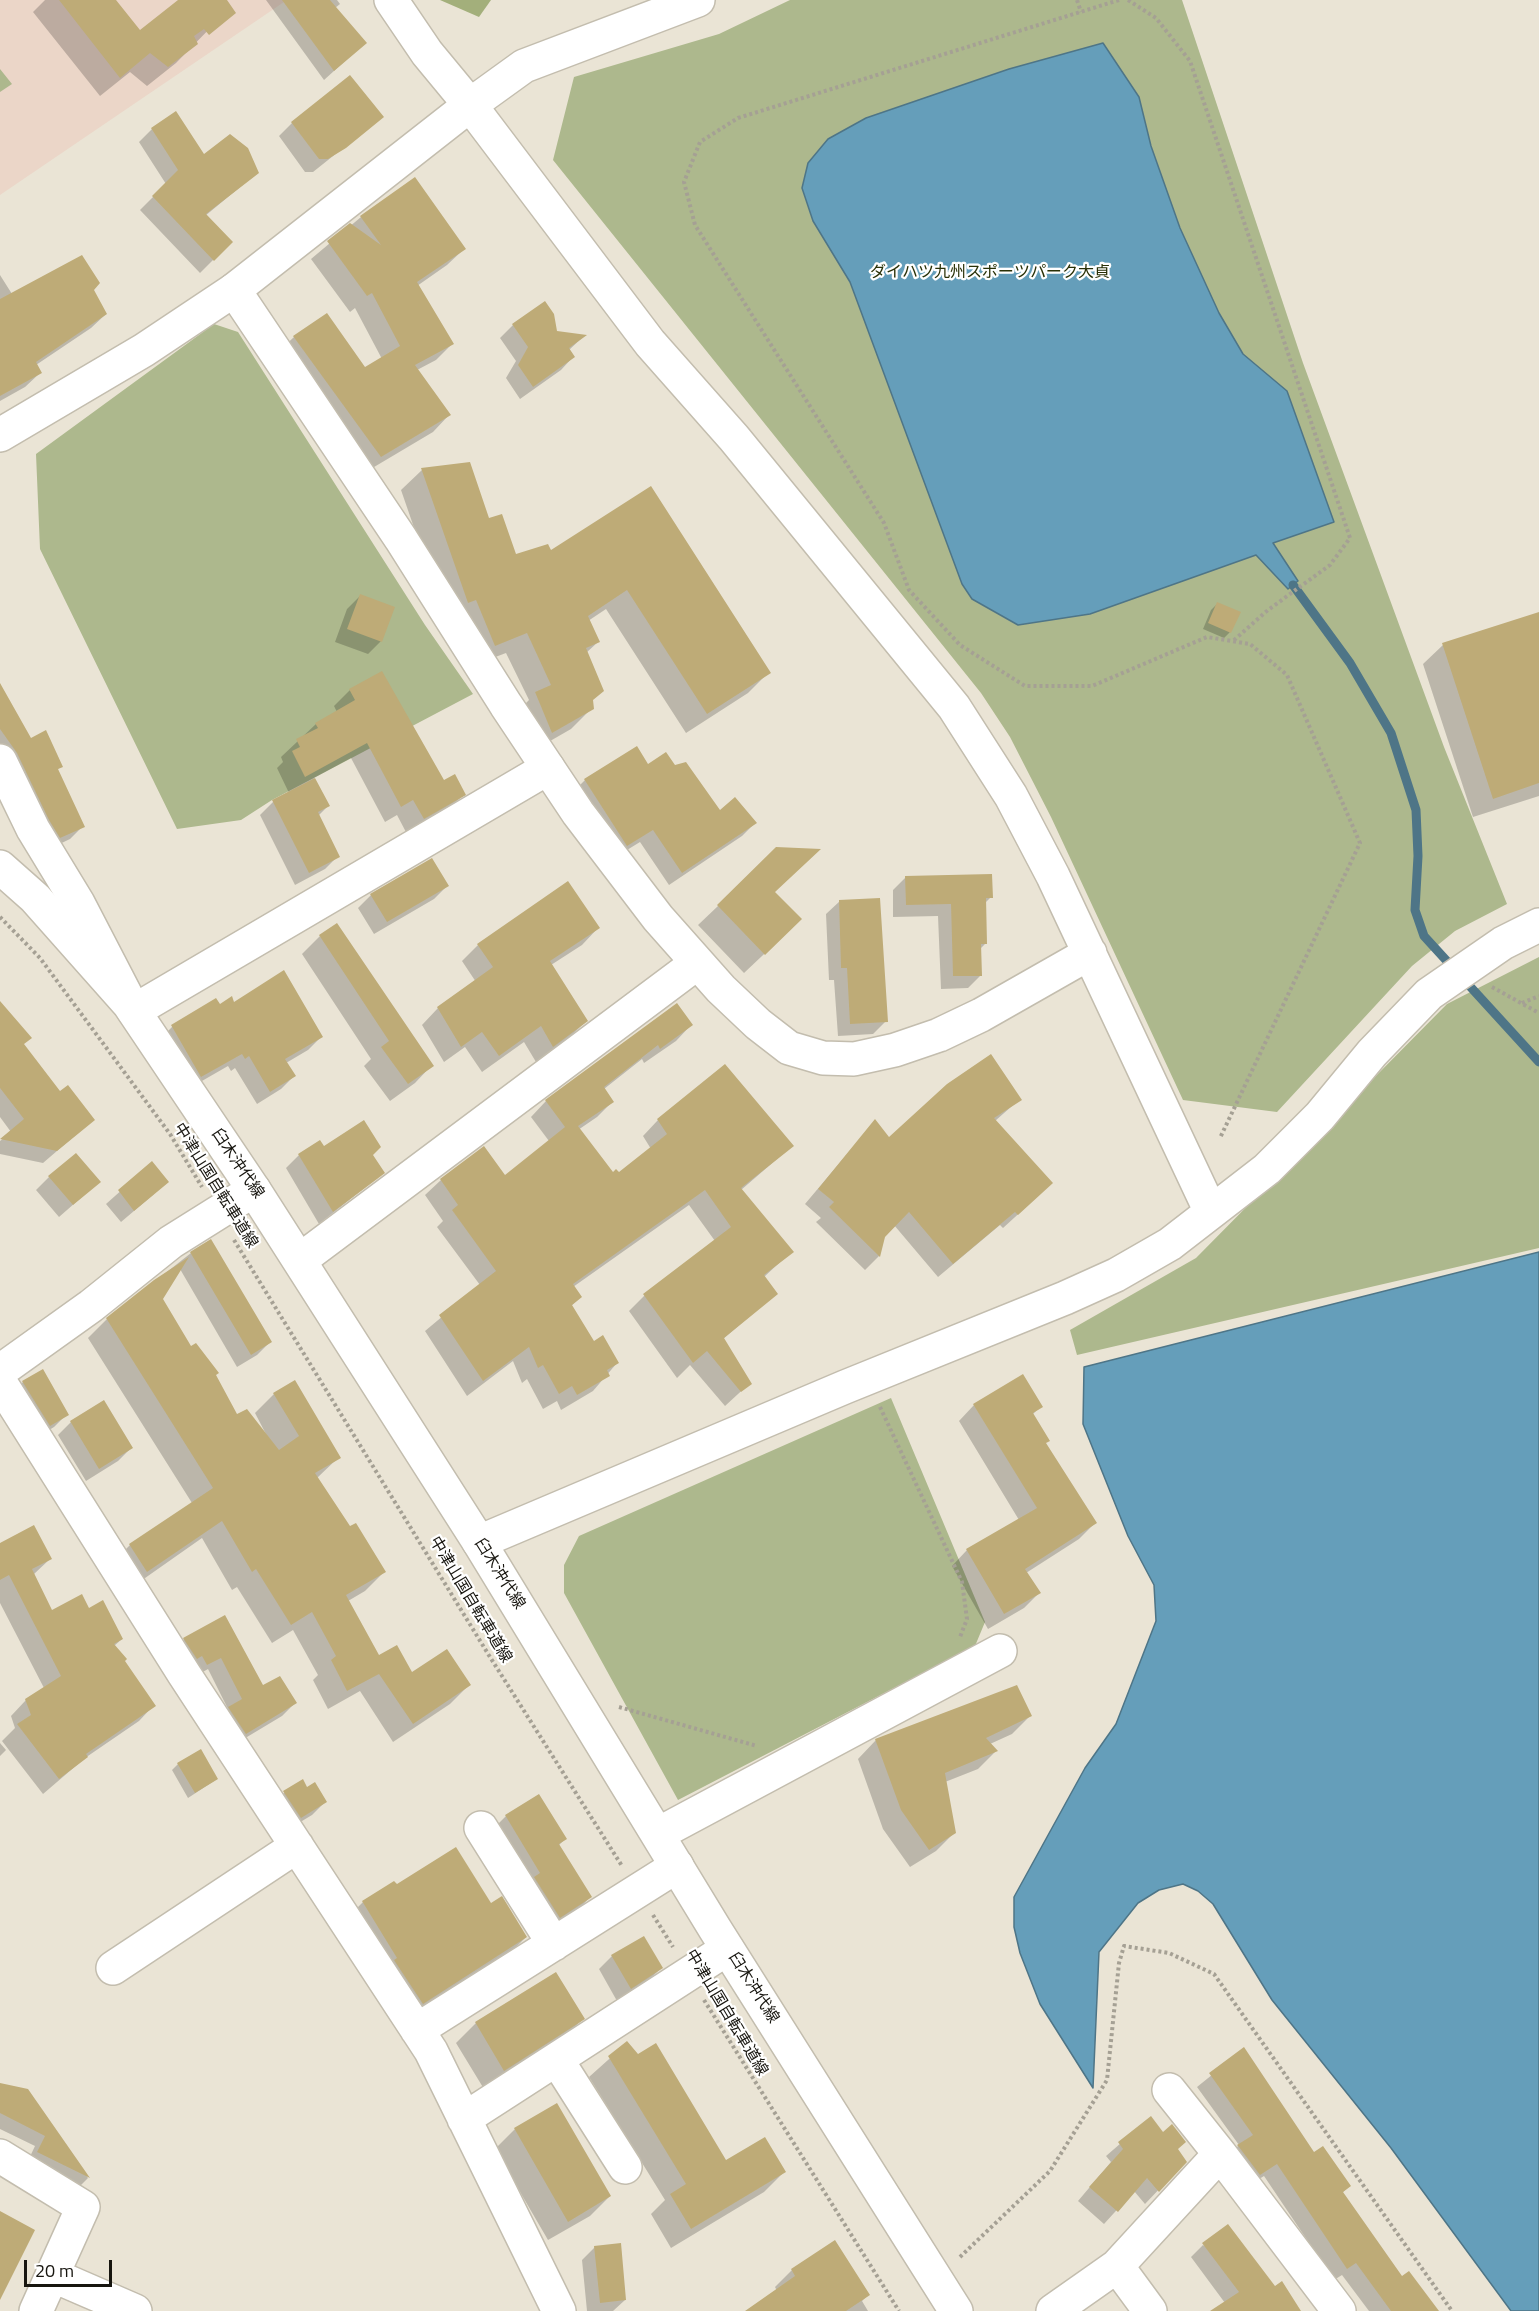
<!DOCTYPE html>
<html>
<head>
<meta charset="utf-8">
<style>
	body { margin:0 }
	#map { position:relative; width:1539px; height:2311px; overflow:hidden; background:#eae4d5; font-family:"Titillium Web",sans-serif }
	canvas { display:block }
	.scale { position:absolute; left:24px; top:2260px; width:88px; height:27px; box-sizing:border-box; border:3px solid #17150f; border-top:0; padding-left:8px; font-size:18px; line-height:21px; white-space:nowrap; color:#17150f; -webkit-text-stroke:4px #fff; paint-order:stroke }
</style>
</head>
<body>
<div id="map">
<canvas width="1539" height="2311"></canvas>
<div class="scale">20 m</div>
</div>
<script>
const c = document.querySelector('canvas').getContext('2d');
c.lineJoin = 'round';
function fillPath(path, color) {
  c.fillStyle = color;
  c.fill(path, 'evenodd');
}
function shape(rows) {
  const path = new Path2D();
  for (const r of rows) {
    path.moveTo(r[0], r[1]);
    for (let i = 2; i < r.length; i += 2) path.lineTo(r[i], r[i + 1]);
  }
  return path;
}
function strokePath(path, color, width, dash) {
  c.strokeStyle = color;
  c.lineWidth = width;
  c.lineCap = dash ? 'butt' : 'round';
  c.setLineDash(dash || []);
  c.stroke(path);
}
function drawText(font, color, halo, rows, align = 'center') {
  c.font = font + ' "Titillium Web","Noto Sans JP",sans-serif';
  c.lineWidth = 4.5;
  c.setLineDash([]);
  c.textBaseline = 'middle';
  c.strokeStyle = halo;
  c.fillStyle = color;
  for (const [text, x, y, turn = 0] of rows) {
    c.save();
    c.translate(x, y);
    c.rotate((+turn || 0) * Math.PI / 180);
    c.textAlign = isNaN(turn) ? turn : align;
    if (halo) c.strokeText(text, 0, 0);
    c.fillText(text, 0, 0);
    c.restore();
  }
}
const education = shape([
	[0,0,287,0,0,195]
]);
const green = shape([
	[790,0,1182,0,1303,363,1444,747,1507,904,1455,931,1412,966,1277,1112,1183,1100,1051,817,1010,737,981,693,553,160,574,77,719,34],
	[0,69,12,84,0,92],
	[214,324,238,332,425,625,473,694,272,800,241,820,177,829,40,549,36,454],
	[1539,957,1539,1248,1077,1355,1070,1330,1196,1258,1447,1004],
	[891,1398,985,1622,975,1646,678,1800,564,1593,564,1565,579,1536]
]);
const forest = shape([
	[440,0,491,0,479,17]
]);
const water = shape([
	[1103,43,1139,97,1151,146,1180,228,1219,313,1243,354,1287,391,1334,522,1273,543,1298,581,1288,589,1256,555,1090,614,1018,625,972,599,962,584,850,282,813,221,802,188,808,163,828,139,866,118,1009,69,1103,43],
	[1539,1252,1539,2311,1511,2311,1391,2148,1272,2000,1213,1904,1198,1891,1183,1884,1159,1890,1138,1903,1099,1952,1093,2088,1040,2004,1020,1953,1014,1927,1014,1897,1085,1768,1116,1724,1156,1621,1154,1585,1128,1536,1083,1424,1084,1367,1539,1252]
]);
const shadow = shape([
	[45,0,114,0,140,32,180,0,207,0,220,18,176,63,147,86,130,72,100,96,33,12],
	[266,0,337,0,340,4,335,8,355,52,324,80],
	[175,113,204,156,257,173,205,216,231,242,200,273,140,210,166,184,139,142,152,129],
	[382,117,313,172,305,172,279,136,292,123],
	[361,217,464,249,447,265,417,286,452,344,436,360,417,370,449,415,433,432,364,473,277,353,294,337,365,370,382,359,355,308,350,312,311,259],
	[0,275,12,294,92,289,106,314,91,328,36,365,40,373,25,387,0,401],
	[513,325,584,336,569,350,573,357,561,370,520,399,506,378,516,361,500,338],
	[422,470,488,520,515,556,550,553,650,488,769,672,748,693,686,733,606,609,588,621,598,642,586,653,592,708,571,729,531,752,515,714,529,700,506,653,474,665,447,623,401,490],
	[360,596,381,641,368,654,335,642,347,609],
	[1217,604,1230,632,1224,638,1203,629,1211,610],
	[1539,613,1539,796,1473,817,1423,664,1443,645],
	[350,690,444,782,464,794,447,811,407,834,397,815,385,822,351,758,314,778,328,806,318,816,338,856,325,869,295,885,260,815,273,802,289,793,277,768,283,762,281,757,316,724,337,712,334,706],
	[0,694,30,740,61,766,57,770,83,826,70,839,47,850,0,759],
	[647,766,674,767,720,812,755,823,742,836,669,885,640,842,614,858,572,793,585,780],
	[906,877,991,897,984,904,985,944,980,949,981,975,968,988,941,989,938,916,893,917,893,890],
	[447,886,434,899,374,934,358,908,371,895],
	[774,892,780,939,744,973,698,925,718,906],
	[840,901,886,1021,873,1034,838,1036,834,980,829,980,826,914],
	[598,928,582,945,551,965,586,1021,569,1038,536,1062,524,1042,482,1072,465,1047,444,1062,422,1025,438,1008,476,982,462,961,478,945],
	[320,936,432,1065,415,1083,390,1101,364,1066,371,1059,302,954],
	[0,1003,23,1045,60,1093,93,1120,43,1163,0,1154,0,1141,11,1132,0,1117],
	[233,1004,321,1037,308,1050,286,1063,294,1076,281,1089,257,1104,235,1068,231,1071,228,1066,188,1089,159,1040,172,1027,219,1006],
	[677,1005,691,1025,676,1041,644,1063,642,1059,604,1089,612,1102,597,1117,578,1130,613,1174,619,1175,651,1149,643,1136,658,1120,792,1146,741,1190,792,1251,764,1277,776,1294,723,1339,750,1383,725,1406,690,1365,677,1378,629,1311,644,1296,715,1241,689,1205,573,1287,581,1297,571,1306,593,1343,617,1363,593,1391,561,1410,557,1401,543,1409,527,1379,522,1383,513,1361,467,1396,425,1331,480,1285,437,1227,443,1221,425,1195,441,1180,483,1148,504,1177,549,1141,531,1117,546,1101],
	[1020,1099,995,1121,1037,1197,1003,1228,1000,1225,938,1277,894,1225,883,1236,879,1256,865,1270,816,1222,821,1218,805,1204,875,1121,889,1139],
	[323,1148,372,1155,383,1173,319,1224,286,1168,299,1155],
	[151,1164,154,1194,121,1222,106,1204],
	[49,1177,99,1182,59,1217,36,1190],
	[191,1253,270,1342,257,1355,237,1367,180,1269,161,1299,191,1348,215,1375,237,1416,268,1438,255,1413,274,1394,339,1457,317,1478,349,1528,384,1572,365,1591,348,1601,378,1657,411,1674,469,1685,450,1704,393,1742,360,1691,328,1709,313,1680,318,1675,293,1630,272,1643,237,1587,232,1590,202,1538,128,1590,111,1564,130,1545,192,1503,88,1338,107,1319],
	[42,1371,67,1414,54,1427,36,1438,10,1395,23,1382],
	[974,1405,1041,1406,1032,1415,1045,1444,1095,1523,1079,1539,1026,1573,1039,1593,1024,1608,988,1629,952,1566,967,1550,1019,1520,959,1421],
	[71,1422,131,1448,118,1461,86,1481,58,1435],
	[0,1549,50,1559,34,1574,51,1612,89,1610,122,1639,114,1646,154,1705,139,1721,85,1758,43,1794,2,1741,15,1728,11,1716,26,1700,44,1688,0,1603],
	[224,1617,263,1688,295,1703,282,1716,232,1746,216,1721,228,1709,208,1669,194,1677,171,1652,184,1639],
	[1030,1716,1012,1734,990,1744,996,1751,978,1769,945,1782,955,1832,936,1851,910,1867,883,1829,858,1759,876,1740],
	[0,1743,6,1750,0,1756],
	[178,1764,217,1779,188,1798,172,1770],
	[307,1789,325,1802,312,1815,287,1830,271,1806,284,1793],
	[538,1796,565,1839,558,1846,590,1897,578,1910,546,1929,493,1829,506,1816],
	[396,1886,490,1905,526,1937,513,1950,409,2016,350,1915,363,1902],
	[643,1938,661,1968,648,1981,617,2001,599,1969,612,1956],
	[583,2019,563,2038,484,2089,456,2043,476,2023],
	[627,2043,726,2162,784,2172,764,2192,671,2248,651,2214,665,2200,589,2077],
	[1244,2049,1313,2154,1349,2186,1342,2193,1402,2278,1437,2311,1369,2311,1342,2275,1334,2280,1264,2176,1246,2187,1225,2159,1239,2145,1197,2087],
	[0,2084,27,2091,88,2178,78,2188,27,2163,35,2146,0,2129],
	[556,2105,610,2196,590,2216,548,2240,495,2149,515,2129],
	[1150,2118,1185,2162,1145,2204,1134,2191,1104,2224,1078,2201,1111,2162,1106,2156],
	[834,2242,868,2295,862,2301,868,2311,748,2311,777,2291,775,2287,792,2270],
	[1203,2245,1275,2288,1299,2311,1213,2311,1225,2303,1191,2257],
	[595,2247,625,2300,613,2311,587,2311,582,2260]
]);
const stream = shape([
	[1293,585,1350,663,1391,733,1416,810,1418,856,1415,910,1424,936,1539,1062]
]);
const building = shape([
	[59,0,116,0,140,30,178,0,227,0,236,13,209,35,204,29,194,36,198,44,168,67,150,53,120,78],
	[282,0,330,0,367,43,334,71],
	[350,75,384,117,346,148,328,159,319,159,291,122],
	[176,111,204,154,230,134,248,148,259,173,206,214,233,242,214,261,152,196,178,170,151,128],
	[415,177,466,249,417,282,454,344,415,365,451,415,381,457,293,336,327,313,365,367,400,346,372,293,367,296,327,241,350,223,381,245,360,216],
	[82,255,100,283,94,290,107,314,36,362,42,373,0,396,0,299],
	[545,301,554,314,557,331,587,335,569,348,575,357,533,387,518,365,528,347,512,324],
	[470,462,489,518,502,514,516,554,548,544,551,550,651,486,771,673,707,714,627,590,588,616,600,642,586,648,604,691,593,700,594,709,552,733,535,692,551,685,527,633,495,646,476,600,468,603,421,468],
	[360,594,395,607,382,642,347,629],
	[1217,602,1241,612,1231,633,1208,623],
	[1539,612,1539,783,1493,799,1442,643],
	[382,671,444,780,455,774,466,795,424,819,413,800,401,807,367,743,305,777,292,751,300,747,296,739,318,728,315,723,355,700,349,689],
	[0,683,31,738,46,730,63,767,58,769,85,827,60,838,49,820,17,753,0,729],
	[637,746,648,764,666,752,675,765,686,762,720,810,735,797,757,823,682,873,653,830,627,846,584,779],
	[315,778,330,806,318,812,340,857,309,873,272,800],
	[776,847,821,849,775,892,802,919,765,955,717,905],
	[432,858,449,886,387,922,370,894],
	[992,874,993,898,986,898,987,944,981,944,982,976,953,976,951,904,906,905,905,876],
	[568,881,600,928,550,961,588,1021,553,1047,541,1026,499,1056,482,1032,461,1047,437,1007,493,967,477,944],
	[880,898,888,1022,850,1024,847,968,841,968,839,900],
	[337,923,434,1066,408,1084,381,1047,389,1041,319,935],
	[284,970,323,1037,285,1059,296,1076,270,1092,249,1056,245,1059,242,1054,201,1077,171,1025,216,998,220,1004,232,996,234,1002],
	[0,1001,32,1038,24,1044,60,1091,68,1085,95,1120,57,1151,0,1139,24,1119,0,1088],
	[677,1003,693,1025,660,1049,658,1045,604,1087,614,1102,578,1126,613,1172,616,1169,619,1172,667,1134,657,1119,725,1064,794,1146,741,1188,794,1252,764,1275,778,1294,724,1338,752,1384,741,1392,707,1351,693,1363,643,1294,731,1227,705,1190,573,1284,582,1297,572,1305,594,1341,603,1335,619,1363,607,1370,610,1376,577,1395,572,1386,559,1394,543,1365,538,1368,529,1347,483,1381,439,1315,496,1271,452,1210,458,1205,440,1179,484,1146,505,1175,565,1127,545,1100],
	[991,1054,1022,1100,994,1118,1053,1183,1018,1215,1015,1212,953,1264,909,1212,885,1237,880,1257,829,1207,834,1202,818,1189,875,1119,889,1137,947,1084],
	[364,1120,381,1147,373,1155,385,1173,333,1212,298,1154,320,1140,324,1146],
	[76,1153,101,1182,73,1205,48,1176],
	[152,1161,169,1182,134,1211,118,1190],
	[211,1239,272,1342,251,1355,190,1252],
	[189,1257,163,1299,191,1346,196,1343,219,1373,216,1375,237,1414,247,1409,279,1450,299,1436,273,1393,295,1380,341,1458,315,1473,350,1526,356,1523,386,1572,346,1595,379,1655,397,1645,412,1672,447,1649,471,1685,413,1724,379,1674,347,1691,331,1660,336,1656,312,1612,291,1625,256,1569,252,1572,222,1521,147,1572,129,1544,213,1488,106,1318,154,1280],
	[43,1369,69,1415,50,1426,22,1381],
	[1023,1374,1043,1407,1033,1413,1050,1441,1046,1443,1097,1523,1025,1569,1041,1593,1004,1614,966,1549,1037,1508,973,1404],
	[104,1400,133,1448,99,1469,70,1421],
	[34,1525,52,1559,32,1569,52,1610,82,1594,89,1608,103,1600,123,1639,114,1644,127,1659,125,1661,156,1706,86,1754,88,1757,59,1779,17,1724,31,1715,25,1699,61,1676,9,1575,0,1580,0,1543],
	[225,1615,263,1685,280,1676,297,1703,246,1734,228,1707,242,1699,221,1658,207,1665,202,1656,197,1659,183,1638],
	[1017,1685,1032,1716,986,1738,998,1751,945,1773,956,1833,929,1850,901,1810,875,1739],
	[201,1749,218,1779,195,1793,177,1763],
	[303,1779,307,1787,315,1782,327,1802,301,1818,283,1791],
	[539,1794,567,1839,559,1844,592,1897,560,1918,534,1877,540,1873,505,1815],
	[456,1847,491,1903,502,1896,527,1937,423,2004,394,1960,397,1958,362,1901,394,1881,397,1884],
	[644,1936,663,1968,631,1989,611,1955],
	[556,1972,585,2019,504,2071,475,2022],
	[627,2041,638,2054,656,2043,726,2160,765,2137,786,2172,691,2229,670,2194,686,2184,608,2056],
	[1244,2047,1314,2152,1323,2146,1351,2186,1343,2192,1402,2276,1409,2271,1439,2311,1391,2311,1356,2263,1347,2269,1277,2164,1260,2175,1239,2147,1237,2145,1253,2135,1209,2073],
	[0,2083,28,2089,90,2178,37,2152,45,2136,0,2113],
	[557,2103,611,2196,568,2222,514,2128],
	[1151,2116,1163,2132,1172,2124,1186,2142,1178,2149,1187,2162,1159,2192,1147,2178,1118,2212,1089,2187,1123,2149,1118,2142],
	[0,2211,35,2230,0,2300],
	[1228,2224,1275,2286,1282,2281,1301,2311,1210,2311,1239,2292,1202,2243],
	[835,2240,870,2295,846,2311,745,2311,795,2276,791,2269],
	[621,2243,626,2300,600,2303,594,2246]
]);
const path = shape([
	[1077,0,1081,12],
	[1119,0,738,118,700,142,684,182,695,225,884,523,909,590,960,645,1025,686,1092,686,1207,637,1250,644,1287,675,1360,843,1220,1138],
	[1128,0,1156,18,1190,61,1350,538,1330,565,1268,610,1233,641],
	[0,917,40,958,170,1134,202,1187],
	[1492,987,1539,1013],
	[1522,1003,1539,996],
	[234,1240,490,1657,622,1866],
	[880,1407,962,1582,967,1619,960,1637],
	[619,1707,757,1746],
	[653,1915,673,1947],
	[704,2000,899,2311],
	[960,2257,1050,2171,1107,2080,1119,1963,1124,1946,1169,1953,1214,1974,1452,2311]
]);
const minor = shape([
	[0,435,144,350,234,290,470,105,524,66,698,0],
	[0,761,33,829,78,903,134,1011,548,768],
	[300,1260,697,963],
	[0,1371,91,1306,171,1242,254,1190],
	[0,1382,184,1674,431,2051,559,2311],
	[481,1828,554,1944],
	[658,1834,1000,1651],
	[113,1968,297,1846],
	[417,2030,677,1866],
	[557,2060,625,2167],
	[464,2119,727,1949],
	[1220,2154,1339,2311],
	[0,2156,83,2207,36,2311],
	[1117,2266,1150,2311],
	[52,2275,135,2311],
	[1053,2311,1117,2266,1220,2154,1169,2090]
]);
const tertiary = shape([
	[391,0,427,53,470,105,650,343,734,438,954,707,1011,796,1053,876,1211,1212],
	[234,290,401,539,506,705,578,813,658,918,721,989,758,1024,789,1048,823,1058,854,1059,895,1050,939,1035,981,1015,1090,953],
	[479,1542,845,1387,1065,1298,1116,1275,1170,1244,1267,1169,1320,1116,1372,1053,1429,994,1503,943,1539,925]
]);
const secondary = shape([
	[0,867,35,898,129,1004,254,1190,479,1542,715,1929,956,2311]
]);
const parkNames = [
	["ダイハツ九州スポーツパーク大貞",990,273]
];
const streetNames = [
	["臼木沖代線",237,1164,56],
	["中津山国自転車道線",215,1186,58],
	["臼木沖代線",499,1574,58],
	["中津山国自転車道線",470,1600,59],
	["臼木沖代線",753,1988,58],
	["中津山国自転車道線",726,2013,59]
];
fillPath(education, '#ebd6c8');
fillPath(green, '#adb88d');
fillPath(forest, '#a3af7b');
fillPath(water, '#659eba');
strokePath(water, '#4e7587', 1.5);
fillPath(shadow, '#0003');
strokePath(stream, '#4e7587', 9);
fillPath(building, '#beab77');
strokePath(minor, '#c3bdae', 36);
strokePath(tertiary, '#c3bdae', 36);
strokePath(secondary, '#c3bdae', 36);
strokePath(path, '#a5a094', 4, [3, 3]);
strokePath(minor, '#fff', 33);
strokePath(tertiary, '#fff', 33);
strokePath(secondary, '#fff', 33);
drawText('16px', '#293006', '#fff', parkNames);
drawText('16px', '#17150f', '#fff', streetNames);
</script>
</body>
</html>
